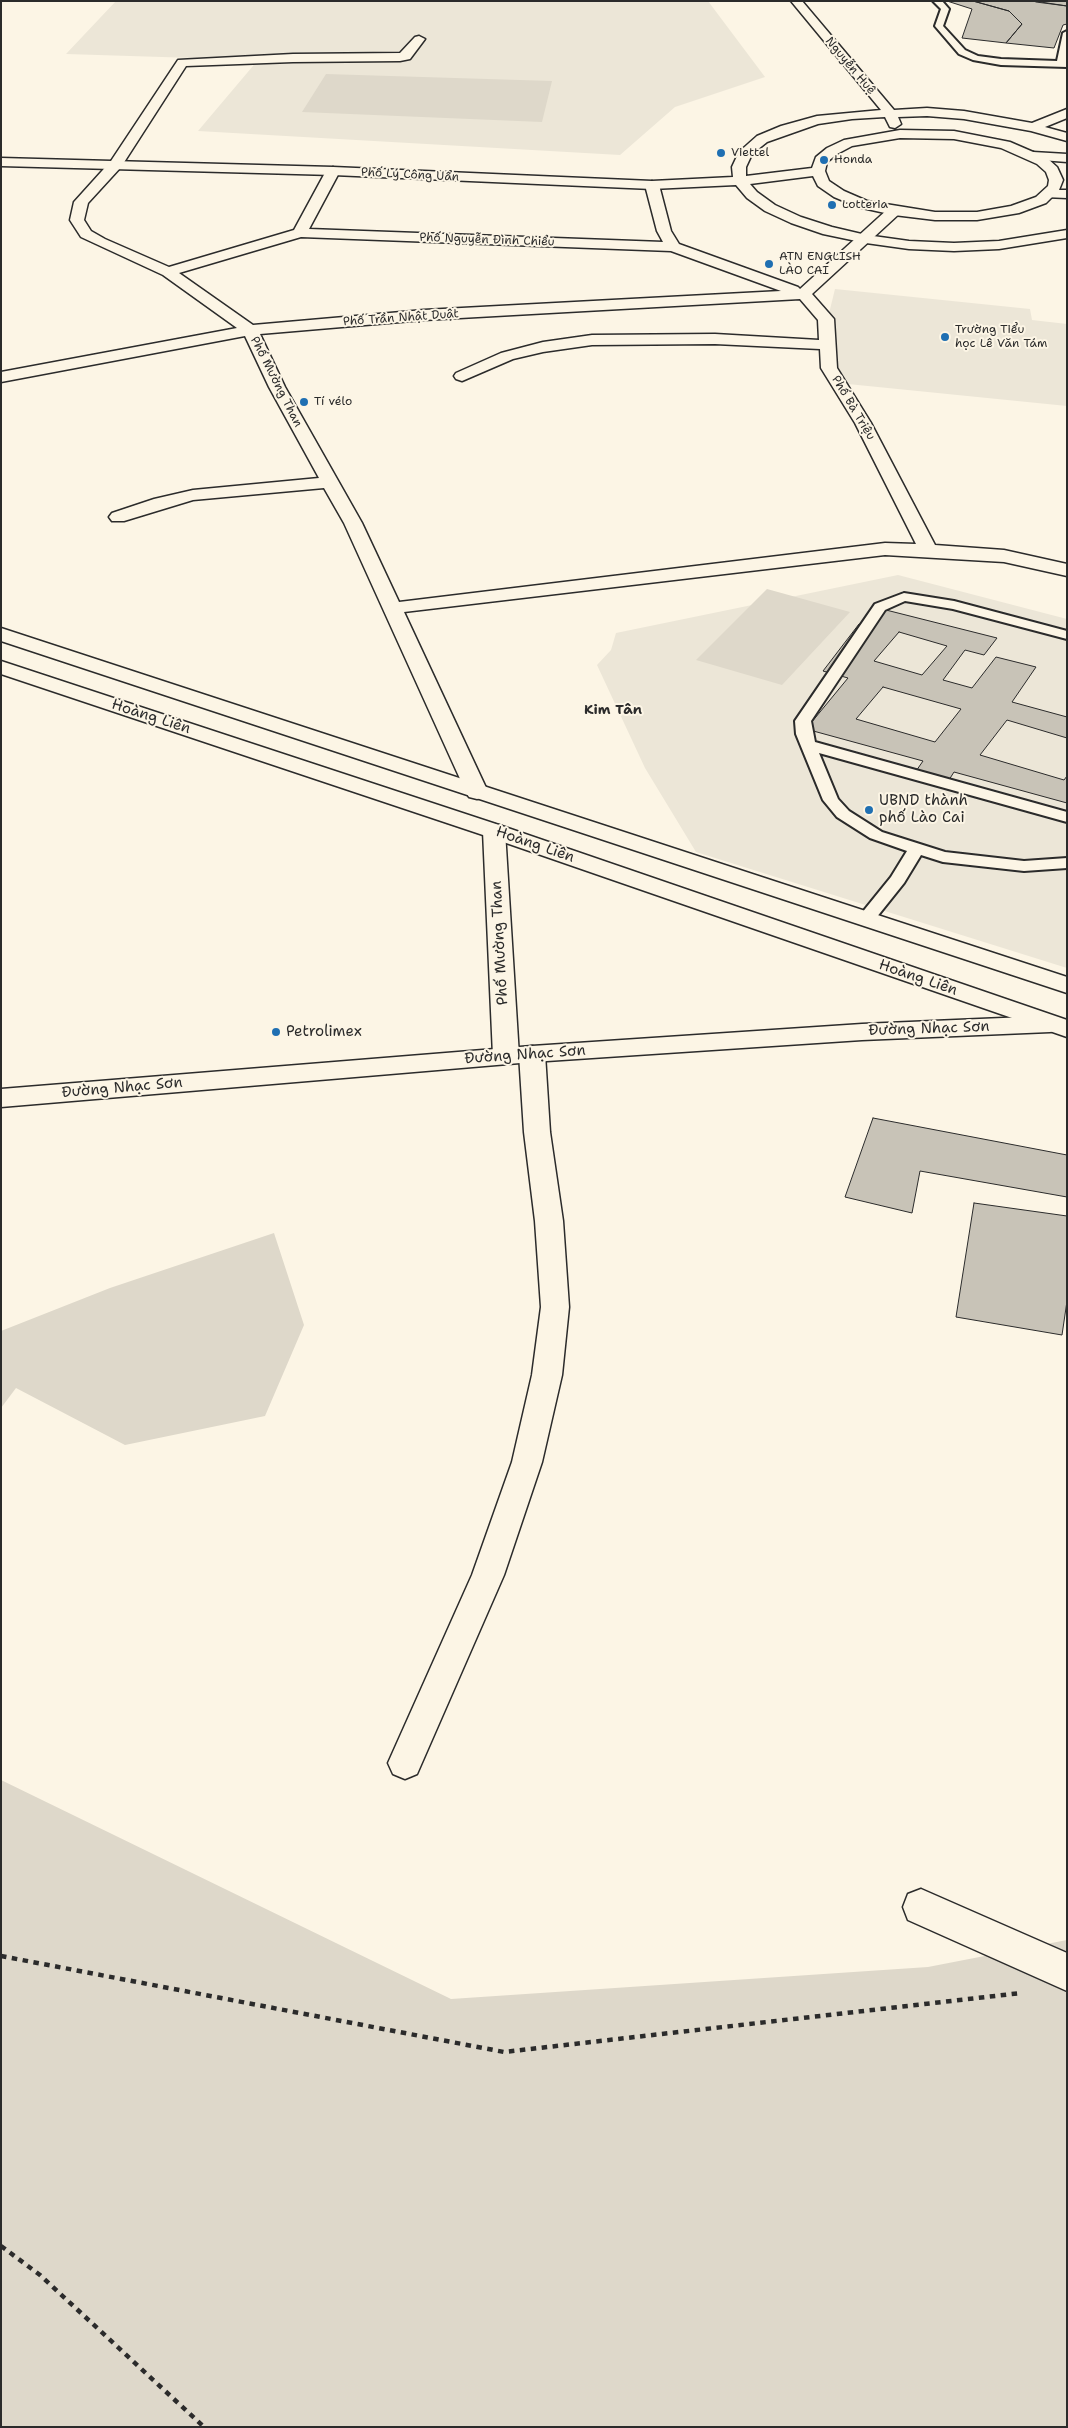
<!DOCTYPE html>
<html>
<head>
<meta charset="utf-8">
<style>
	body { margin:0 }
	#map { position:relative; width:1068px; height:2428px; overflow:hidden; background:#fcf5e5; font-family:"Shantell Sans",sans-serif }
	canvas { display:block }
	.frame { position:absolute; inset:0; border:2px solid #2b2b2b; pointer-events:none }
</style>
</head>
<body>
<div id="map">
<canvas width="1068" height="2428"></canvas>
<div class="frame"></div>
</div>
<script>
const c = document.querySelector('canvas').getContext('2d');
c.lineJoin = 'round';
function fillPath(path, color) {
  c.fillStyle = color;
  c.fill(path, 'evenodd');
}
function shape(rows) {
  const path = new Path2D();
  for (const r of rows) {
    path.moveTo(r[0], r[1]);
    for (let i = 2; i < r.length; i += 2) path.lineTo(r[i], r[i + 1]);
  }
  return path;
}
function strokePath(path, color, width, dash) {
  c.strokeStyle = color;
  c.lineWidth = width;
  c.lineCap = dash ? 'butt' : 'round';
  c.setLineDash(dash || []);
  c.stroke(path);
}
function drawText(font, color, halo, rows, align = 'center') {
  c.font = font + ' "Shantell Sans",sans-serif';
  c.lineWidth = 4;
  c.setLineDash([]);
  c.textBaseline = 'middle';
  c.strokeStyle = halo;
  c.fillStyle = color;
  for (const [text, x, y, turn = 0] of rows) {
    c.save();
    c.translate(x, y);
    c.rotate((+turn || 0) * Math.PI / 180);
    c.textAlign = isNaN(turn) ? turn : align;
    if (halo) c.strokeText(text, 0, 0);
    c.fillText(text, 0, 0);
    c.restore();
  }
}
const built = shape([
	[116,1,708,1,765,77,675,107,620,155,198,131,258,60,66,54],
	[835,289,1030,309,1032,320,1067,324,1067,406,828,382,820,350],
	[898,575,1067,619,1067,968,696,852,645,768,597,665,611,650,616,633]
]);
const green = shape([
	[326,74,552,81,542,122,302,112],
	[767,589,850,612,782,685,696,660],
	[274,1233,304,1325,265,1416,125,1445,16,1388,1,1408,1,1331,110,1288],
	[1,1780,451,1999,928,1967,1067,1940,1067,2427,1,2427]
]);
const building = shape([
	[947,1,973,1,1009,11,1022,24,1006,43,962,38,972,9,947,1],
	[973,1,1034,1,1067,6,1067,24,1063,25,1054,48,1006,43,1022,24,1009,11,973,1],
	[1034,1,1067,1,1067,6,1036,2,1034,1],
	[882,609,997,638,984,655,965,650,943,680,972,688,996,657,1036,667,1012,702,1067,717,1067,738,1007,720,980,755,1064,780,1067,776,1067,803,954,772,947,783,914,774,923,761,806,729,848,678,823,671,859,624,868,626,882,609],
	[899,632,947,646,922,675,874,661,899,632],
	[883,687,961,709,935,742,856,719,883,687],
	[873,1118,1067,1155,1067,1197,920,1171,912,1213,845,1197,873,1118],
	[974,1203,1067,1216,1067,1301,1062,1335,956,1317,974,1203]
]);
const path = shape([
	[1,1956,504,2052,1021,1993],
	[1,2246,40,2275,204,2427]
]);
const lane = shape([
	[933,1,942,1,949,9,943,26,965,50,978,56,1001,59,1057,61,1063,33,1067,31,1067,67,1001,65,973,60,959,54,935,26,941,9,933,1],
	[904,593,954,601,1067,631,1067,639,953,609,905,601,885,610,811,721,815,742,1067,812,1067,822,819,753,838,799,849,811,882,832,945,852,1024,861,1067,858,1067,868,1024,871,943,862,921,855,904,883,872,923,866,924,860,923,857,919,891,877,907,851,870,838,837,817,823,800,796,734,795,721,875,604,904,593]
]);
const street = shape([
	[419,36,425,39,410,59,400,61,293,62,186,66,121,167,88,203,84,220,91,231,105,239,169,267,294,230,326,171,333,167,340,171,309,229,663,242,657,231,645,185,652,181,659,185,671,231,679,244,798,287,800,289,889,208,899,208,901,211,899,214,812,294,834,319,837,368,871,423,935,545,1004,550,1067,564,1067,576,1004,562,885,555,404,612,488,792,485,797,477,799,469,797,466,792,344,523,324,488,193,500,124,521,112,521,109,517,112,513,154,499,193,490,319,478,269,387,245,336,1,382,1,372,237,328,163,275,81,237,70,220,74,202,111,161,178,60,293,54,400,53,415,37,419,36],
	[301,237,671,251,781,291,424,310,253,325,179,273,301,237],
	[800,299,818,320,819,340,715,334,592,335,543,342,501,353,456,373,454,376,456,379,462,381,513,359,543,352,592,345,715,344,820,349,821,368,855,423,916,544,885,543,399,602,362,523,285,387,260,334,424,320,800,299],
	[494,824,502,826,505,831,519,1056,515,1062,506,1064,497,1062,493,1056,483,831,486,826,494,824],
	[532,1046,541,1048,545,1054,550,1132,563,1221,569,1307,562,1375,542,1462,504,1575,417,1774,405,1779,393,1774,388,1763,472,1575,512,1462,532,1375,541,1307,535,1221,524,1132,519,1054,523,1048,532,1046],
	[921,1889,1067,1953,1067,1991,908,1920,903,1907,908,1894,921,1889]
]);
const secondary = shape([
	[791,1,802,1,894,110,927,108,964,111,1032,123,1067,109,1067,118,1045,127,1067,133,1067,141,1031,131,964,119,927,116,898,117,901,124,895,128,890,127,885,117,852,119,818,124,767,142,752,154,746,167,746,176,812,168,816,157,827,148,844,140,900,130,954,131,1010,142,1047,158,1057,167,1063,180,1059,190,1046,203,1019,213,977,220,935,220,894,215,858,207,834,197,818,186,813,176,750,184,757,192,775,205,801,217,832,227,866,235,909,241,954,243,999,241,1067,230,1067,238,999,249,954,251,909,249,866,243,823,234,791,223,765,211,747,198,736,185,652,189,333,175,1,166,1,158,333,167,652,181,733,177,732,167,739,152,757,136,781,126,817,116,881,110,791,1],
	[900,138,954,139,1001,148,1037,164,1046,172,1049,180,1048,186,1036,197,1011,206,977,212,935,212,867,201,844,191,829,181,825,171,827,162,837,154,852,146,900,138],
	[1050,1016,1059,1018,1062,1024,1059,1030,1050,1032,862,1040,532,1062,1,1107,1,1089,532,1046,862,1024,1050,1016]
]);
const primary = shape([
	[1033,152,1067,154,1067,162,1028,159,1026,156,1033,152],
	[1049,190,1067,190,1067,198,1044,197,1042,194,1044,191,1049,190],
	[1,628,1067,977,1067,993,1,641,1,628],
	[1,661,502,826,1067,1020,1067,1037,486,836,1,674,1,661]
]);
const markers = [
	[721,153,5,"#1f6fb2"],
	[824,160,5,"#1f6fb2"],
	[832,205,5,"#1f6fb2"],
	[769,264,5,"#1f6fb2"],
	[945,337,5,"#1f6fb2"],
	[304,402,5,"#1f6fb2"],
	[869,810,5,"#1f6fb2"],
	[276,1032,5,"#1f6fb2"]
];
const farStreetnames = [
	["Nguyễn Huệ",850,66,50],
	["Phố Lý Công Uẩn",410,175,3],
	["Phố Nguyễn Đình Chiểu",487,240,2],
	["Phố Trần Nhật Duật",401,318,-4],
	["Phố Mường Than",276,382,63],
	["Phố Bà Triệu",853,408,59]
];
const farPoinames = [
	["Viettel",731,153],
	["Honda",834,160],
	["Lotteria",842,205],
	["ATN ENGLISH",779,257],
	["LÀO CAI",779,271],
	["Trường Tiểu",955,330],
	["học Lê Văn Tám",955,344],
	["Tí vélo",314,402]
];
const farNeighbourhoodnames = [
	["Kim Tân",613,710]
];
const streetNames = [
	["Hoàng Liên",151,717,18],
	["Hoàng Liên",535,845,19],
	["Phố Mường Than",500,943,-93],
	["Hoàng Liên",918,978,19],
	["Đường Nhạc Sơn",929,1029,-2],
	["Đường Nhạc Sơn",525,1055,-4],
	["Đường Nhạc Sơn",122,1088,-5]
];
const poiNames = [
	["UBND thành",879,801],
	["phố Lào Cai",879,818],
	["Petrolimex",286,1032]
];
fillPath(built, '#ece6d7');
fillPath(green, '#ded8ca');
fillPath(building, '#c8c3b7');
strokePath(building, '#2b2b2b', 1);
strokePath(lane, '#2b2b2b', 4);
strokePath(street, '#2b2b2b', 3);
strokePath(secondary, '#2b2b2b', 3);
strokePath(primary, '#2b2b2b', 3);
strokePath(path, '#2b2b2b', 4.5, [5.5, 5.5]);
fillPath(lane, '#fcf5e5');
fillPath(street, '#fcf5e5');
fillPath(secondary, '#fcf5e5');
fillPath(primary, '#fcf5e5');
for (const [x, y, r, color] of markers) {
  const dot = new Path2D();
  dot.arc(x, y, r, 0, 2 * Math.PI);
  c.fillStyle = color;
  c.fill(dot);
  strokePath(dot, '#fcf5e5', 2);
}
drawText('12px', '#2b2b2b', '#fcf5e5', farStreetnames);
drawText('12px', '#2b2b2b', '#fcf5e5', farPoinames, 'left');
drawText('bold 14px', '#2b2b2b', '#fcf5e5', farNeighbourhoodnames);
drawText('15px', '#2b2b2b', '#fcf5e5', streetNames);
drawText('15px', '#2b2b2b', '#fcf5e5', poiNames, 'left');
</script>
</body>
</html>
